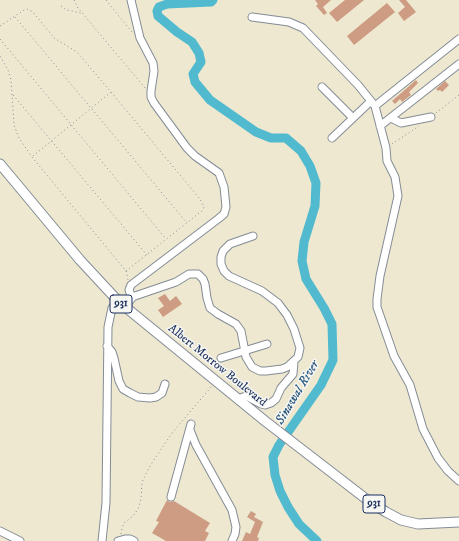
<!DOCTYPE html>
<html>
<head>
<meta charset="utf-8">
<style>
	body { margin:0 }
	canvas { display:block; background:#ede8cf }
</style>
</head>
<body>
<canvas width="459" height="541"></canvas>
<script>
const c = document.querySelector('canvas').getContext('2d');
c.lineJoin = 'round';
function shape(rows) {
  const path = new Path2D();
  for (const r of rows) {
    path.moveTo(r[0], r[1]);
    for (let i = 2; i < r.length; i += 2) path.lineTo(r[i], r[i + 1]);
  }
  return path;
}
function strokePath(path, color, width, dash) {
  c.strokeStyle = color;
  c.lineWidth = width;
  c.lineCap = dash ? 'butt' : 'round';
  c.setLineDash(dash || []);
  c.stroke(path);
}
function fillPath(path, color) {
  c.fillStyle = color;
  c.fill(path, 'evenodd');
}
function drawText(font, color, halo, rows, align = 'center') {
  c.font = font + ' "IM FELL DW Pica",serif';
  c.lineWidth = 3;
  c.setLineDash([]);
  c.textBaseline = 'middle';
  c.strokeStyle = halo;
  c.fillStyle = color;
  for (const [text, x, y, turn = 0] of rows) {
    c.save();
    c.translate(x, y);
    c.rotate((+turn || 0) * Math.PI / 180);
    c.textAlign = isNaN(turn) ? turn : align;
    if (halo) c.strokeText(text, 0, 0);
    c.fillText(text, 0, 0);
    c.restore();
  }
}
const river = shape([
	[213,0,211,2,167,4,159,7,157,11,158,16,177,32,192,42,199,53,201,62,193,74,195,82,210,100,256,132,271,138,286,138,301,151,310,166,316,183,315,206,304,242,302,261,306,279,324,308,332,324,333,360,321,385,279,445,273,457,275,475,280,491,288,507,299,524,317,541]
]);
const building = shape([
	[315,0,331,0,323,7,327,13,324,15,316,6,318,4],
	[345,0,364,0,337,22,329,13],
	[399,0,406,0,416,12,404,21,398,13,405,7],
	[387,3,395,12,354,45,347,36],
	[416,80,418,83,409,92,411,95,402,102,400,99,395,104,392,101],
	[445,81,449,85,442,92,440,90,438,91,436,89],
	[165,294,170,301,176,296,182,304,163,317,158,310,164,306,158,298],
	[167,500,170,502,174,501,210,523,205,531,209,533,205,541,166,541,152,533,159,522,156,521],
	[251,511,256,514,254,517,263,522,257,537,259,538,258,541,242,541,246,532,250,534,255,522,247,517]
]);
const path = shape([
	[74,0,78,8,145,88],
	[106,0,132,32],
	[61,6,67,10,81,13],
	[15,17,187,223],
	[0,26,24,10,27,9,33,12,54,38,77,52,111,92,200,199,204,207,203,210,126,271,32,157,19,138,14,125,11,80,8,70,0,56],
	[0,39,166,239],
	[13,95,147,255],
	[436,113,459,95],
	[392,144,419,126],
	[33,156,111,92],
	[126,271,128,280],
	[121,534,122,528,124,523,133,516,138,509,141,499,142,482,150,466,172,433,212,386]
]);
const minor = shape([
	[252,17,289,22,303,28,358,85,375,106,386,148,387,161,395,177,398,196,380,276,377,299,377,307,394,356,410,385,423,429,438,458,448,471,459,481],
	[322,87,353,118],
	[375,106,459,39],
	[391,118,401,123,431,117],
	[380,126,459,64],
	[332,138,371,101],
	[132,297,176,282,189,274,198,274,203,279,205,284,207,298,210,308,218,314,236,324,241,331,246,357,252,367,260,371,266,371,282,369,287,367,298,357,300,348,294,329,287,315,278,303,262,291,229,276,224,271,221,264,221,257,223,251,230,244,253,236],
	[125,307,132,298,129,290,131,285,218,219,224,214,226,207,224,187,219,173,195,156,187,148,154,103,151,97,151,91,154,71,153,63,140,38,131,0],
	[107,346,112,352,114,358,119,381,123,389,130,393,138,397,150,398,156,397,162,393,165,384],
	[221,358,267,344],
	[238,399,246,396,261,404,265,405,271,403,276,399,281,388,293,374,294,362],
	[190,430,196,445,232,510,236,527,235,534,232,541],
	[171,497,191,424],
	[0,531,20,541],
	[102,541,106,503,108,327,112,308,118,301],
	[118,541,125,539,130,539,134,541]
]);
const major = shape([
	[0,164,80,260,118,301,265,421,370,502,386,512,401,520,418,524,459,522]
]);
const shields = [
	[121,304,22],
	[374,504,22]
];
const shieldNames = [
	["931",121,304],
	["931",374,504]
];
const streetNames = [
	["Albert Morrow Boulevard",217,366,39]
];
const waterNames = [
	["Sinawal River",298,393,-59]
];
strokePath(river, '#51bacf', 9);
fillPath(building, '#cd9c83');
strokePath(minor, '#848c96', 9);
strokePath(major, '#848c96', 11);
strokePath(path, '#848c96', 1, [1, 3]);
strokePath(minor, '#fff', 7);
strokePath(major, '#fff', 9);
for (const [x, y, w] of shields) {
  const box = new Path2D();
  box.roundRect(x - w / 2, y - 9, w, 18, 3);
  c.fillStyle = '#f6f6f2';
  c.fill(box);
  strokePath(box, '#1b2f5e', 1);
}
drawText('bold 11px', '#1b2f5e', null, shieldNames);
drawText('12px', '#1b2f5e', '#f6f6f2', streetNames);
drawText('italic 13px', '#2b5980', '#f6f6f2', waterNames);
</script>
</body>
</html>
